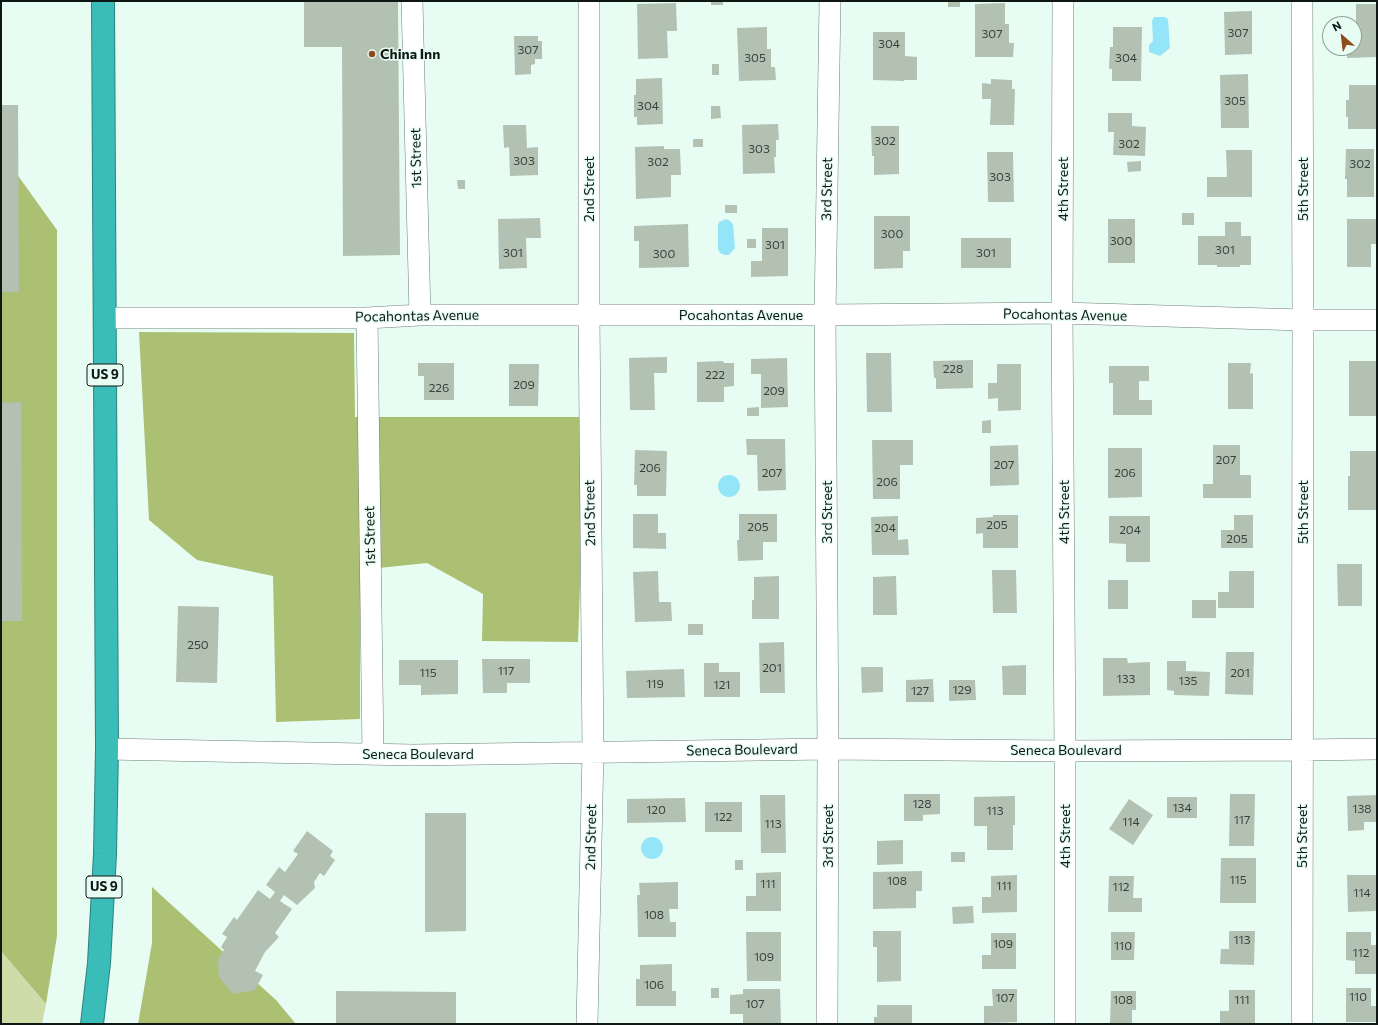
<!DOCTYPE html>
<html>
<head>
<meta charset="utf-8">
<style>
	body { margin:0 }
	#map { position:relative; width:1378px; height:1025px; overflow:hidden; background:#e7fdf3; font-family:Commissioner,sans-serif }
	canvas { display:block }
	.frame { position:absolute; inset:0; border:2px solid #0f1714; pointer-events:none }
	.north { position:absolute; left:1322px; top:16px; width:40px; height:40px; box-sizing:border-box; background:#e7fdf3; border:1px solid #91a19a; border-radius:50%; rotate:332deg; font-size:11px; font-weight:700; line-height:16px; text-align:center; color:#0f1714 }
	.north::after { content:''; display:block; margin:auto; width:14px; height:18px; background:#8f4b1e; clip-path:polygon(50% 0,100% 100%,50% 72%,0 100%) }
</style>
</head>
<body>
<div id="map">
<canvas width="1378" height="1025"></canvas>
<div class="frame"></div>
<div class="north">N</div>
</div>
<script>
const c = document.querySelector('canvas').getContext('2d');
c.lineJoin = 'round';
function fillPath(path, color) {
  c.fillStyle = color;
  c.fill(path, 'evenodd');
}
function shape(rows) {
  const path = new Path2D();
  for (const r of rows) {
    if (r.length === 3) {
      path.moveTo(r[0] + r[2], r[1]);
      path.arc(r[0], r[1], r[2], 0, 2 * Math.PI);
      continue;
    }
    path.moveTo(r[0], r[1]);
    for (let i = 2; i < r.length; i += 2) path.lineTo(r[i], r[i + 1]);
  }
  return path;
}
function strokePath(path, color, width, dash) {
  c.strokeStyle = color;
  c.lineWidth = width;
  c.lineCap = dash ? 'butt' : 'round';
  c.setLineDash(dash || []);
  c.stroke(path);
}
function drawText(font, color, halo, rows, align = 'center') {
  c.font = font + ' Commissioner,sans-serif';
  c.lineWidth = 3;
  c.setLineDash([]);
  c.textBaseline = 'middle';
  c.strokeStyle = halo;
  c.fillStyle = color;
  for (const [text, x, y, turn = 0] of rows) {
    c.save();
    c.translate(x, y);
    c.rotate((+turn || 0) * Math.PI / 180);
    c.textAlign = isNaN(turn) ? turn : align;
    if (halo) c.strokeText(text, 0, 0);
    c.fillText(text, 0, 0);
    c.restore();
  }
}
const green = shape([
	[1,951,46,1004,42,1024,1,1024]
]);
const forest = shape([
	[1,152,57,230,57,936,46,1004,1,951],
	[139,332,354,333,355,417,586,417,578,642,482,641,483,594,427,563,360,570,360,719,276,722,273,576,197,560,149,520],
	[152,887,276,1000,296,1024,138,1024,152,943]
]);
const water = shape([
	[1154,17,1165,17,1168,19,1170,48,1160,56,1149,52,1149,45,1153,41,1152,21],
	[726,219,730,221,733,224,735,248,729,255,725,255,720,253,718,249,718,226,719,222],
	[729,486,11],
	[652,848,11]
]);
const building = shape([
	[304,1,398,1,400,255,343,256,342,47,304,47],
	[711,1,723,1,723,5,711,5],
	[948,1,960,1,960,7,948,7],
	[676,3,677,31,667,31,668,58,638,59,637,4],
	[1005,3,1005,24,1009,24,1009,43,1014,43,1013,57,975,57,975,4],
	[1356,4,1377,4,1377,57,1347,58,1347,48,1354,48,1354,25,1356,25],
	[1252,11,1252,54,1225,55,1224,12],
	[767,27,767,49,771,49,771,67,775,67,776,80,739,81,737,28],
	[1113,27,1142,27,1141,81,1112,81,1112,69,1109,69,1110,47,1113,47],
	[873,32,905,32,905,56,917,57,917,80,904,80,904,81,873,80],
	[514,36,538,36,538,41,542,41,542,59,535,59,535,64,531,65,531,74,515,75],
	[712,64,719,64,719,75,712,75],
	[1248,74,1249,128,1221,128,1220,75],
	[662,78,663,124,637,125,637,117,634,117,634,95,636,95,636,79],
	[991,79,1012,80,1012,89,1015,89,1014,125,990,125,991,99,982,99,982,83,991,84],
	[1349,85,1377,85,1377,129,1348,129,1348,117,1346,117,1346,100,1349,100],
	[1,105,18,105,19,292,1,292],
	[711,106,720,106,721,118,711,119],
	[1108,113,1132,113,1132,126,1146,127,1145,156,1113,155,1114,132,1108,132],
	[778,124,779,140,776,140,776,157,774,157,775,173,743,174,742,125],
	[503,125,526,125,527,148,538,147,538,175,510,176,509,147,504,148],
	[871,126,899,126,899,174,874,175,874,156,872,156],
	[693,139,703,139,703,147,693,147],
	[664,146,664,149,680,149,681,175,671,175,671,197,636,199,635,147],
	[1346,149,1374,149,1374,197,1347,197,1347,179,1345,179],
	[1226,150,1252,150,1252,197,1207,197,1207,177,1227,177],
	[987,152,1013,152,1014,202,988,202],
	[1141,161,1141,171,1128,172,1127,162],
	[457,180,465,180,465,189,458,189],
	[725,205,737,205,737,213,725,213],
	[1182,213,1194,213,1194,225,1182,225],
	[874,216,910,216,910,251,903,251,903,268,874,269],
	[540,218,541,238,526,238,527,268,499,269,498,219],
	[1108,219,1135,219,1135,263,1108,263],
	[1347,219,1377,219,1377,244,1371,244,1371,267,1347,267],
	[1225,222,1241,222,1241,236,1251,236,1251,265,1240,265,1240,267,1217,267,1217,265,1198,265,1198,236,1225,236],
	[688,224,689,267,639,268,639,241,634,241,634,226],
	[762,228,788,228,788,276,751,277,751,261,762,261],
	[961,238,1011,238,1011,268,961,268],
	[747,239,756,239,756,248,747,248],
	[866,353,891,353,892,412,867,412],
	[667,357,667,373,654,373,655,410,630,410,629,358],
	[787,358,788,407,761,408,761,374,751,374,751,359],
	[973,360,973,388,936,389,936,378,934,378,933,361],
	[723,361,724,363,734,363,734,386,724,387,724,402,697,402,697,362],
	[1349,361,1377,361,1377,416,1349,416],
	[418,363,454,363,454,400,424,400,424,376,418,376],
	[1228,363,1251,363,1250,374,1253,373,1253,409,1228,409],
	[509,364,539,364,538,406,509,406],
	[997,364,1021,364,1021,410,998,411,998,398,988,399,988,383,997,383],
	[1109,366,1149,366,1149,381,1139,381,1139,400,1152,400,1152,415,1113,415,1113,383,1109,383],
	[21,402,22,621,1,621,1,403],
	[759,407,759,416,747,416,747,408],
	[991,420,991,433,982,433,982,421],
	[746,439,785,439,786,490,758,491,757,455,747,455],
	[872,440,913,440,913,465,900,465,900,499,873,499],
	[1018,445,1019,485,990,486,990,446],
	[1213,445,1240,445,1240,475,1251,475,1251,498,1203,498,1203,484,1213,484],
	[1108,448,1142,448,1142,497,1108,498],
	[635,450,667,451,666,496,637,496,637,485,634,485],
	[1350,451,1376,451,1377,510,1348,510,1348,476,1350,476],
	[633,514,658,514,658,533,666,533,666,549,633,548],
	[739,514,777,514,777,542,763,542,763,560,738,561,737,540,739,540],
	[993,515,1018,515,1018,548,983,548,983,533,976,534,976,518,993,517],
	[1234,515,1253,515,1253,548,1221,548,1221,530,1234,530],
	[898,516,898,540,908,539,909,555,872,555,871,517],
	[1109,516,1150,516,1150,562,1126,562,1126,544,1109,543],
	[1337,564,1362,564,1362,606,1338,606],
	[992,570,1016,570,1017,613,993,613],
	[658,571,659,602,671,602,672,621,635,622,633,572],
	[1229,571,1254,571,1254,608,1218,608,1218,592,1229,592],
	[779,576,779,619,752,619,752,600,754,600,754,577],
	[896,576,897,615,873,615,873,577],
	[1108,580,1128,580,1128,609,1108,609],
	[1192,600,1216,600,1216,618,1192,618],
	[178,606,219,607,217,683,176,682],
	[688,624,703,624,703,635,688,635],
	[784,642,785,693,760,693,759,643],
	[1226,652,1254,652,1253,695,1225,694],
	[1103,658,1127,658,1128,663,1150,662,1150,695,1103,696],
	[482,659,530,659,530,683,507,683,507,693,483,693],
	[399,660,458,660,458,694,421,695,421,685,399,685],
	[1167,661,1186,661,1186,671,1210,672,1209,696,1174,695,1174,691,1167,690],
	[704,663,719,663,719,672,740,672,740,697,704,697],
	[1026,665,1026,695,1003,695,1002,666],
	[861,667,883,667,883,692,862,693],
	[684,669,685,697,627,698,626,671],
	[933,679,934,702,906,702,906,680],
	[949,680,975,680,976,700,949,701],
	[904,794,940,794,940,814,923,815,923,821,904,821],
	[1230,794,1255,794,1254,846,1229,846],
	[760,795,785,795,786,853,761,853],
	[1377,795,1377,822,1364,822,1364,830,1348,831,1347,796],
	[1015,796,1015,825,1013,825,1013,850,987,850,987,826,974,826,974,797],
	[1167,797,1197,797,1197,818,1167,818],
	[685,798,686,822,627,823,627,799],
	[1129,799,1153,815,1133,845,1109,829],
	[705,802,742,802,742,832,705,832],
	[425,813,466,813,466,931,425,932],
	[307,831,333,851,330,856,335,860,324,876,320,873,314,882,315,888,297,905,284,895,280,901,292,909,275,933,279,937,265,952,255,971,263,975,255,990,233,994,219,977,218,959,224,950,221,947,227,937,222,934,234,917,237,920,258,890,270,899,275,892,266,885,279,867,285,872,298,854,293,851],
	[903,840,903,864,877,865,877,841],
	[951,852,965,852,965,862,951,862],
	[1221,858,1256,858,1256,903,1220,903],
	[735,860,743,860,743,870,735,870],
	[922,871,922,891,916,891,916,908,873,909,873,872],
	[781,872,781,911,746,911,746,896,756,896,756,873],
	[1017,875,1017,912,982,913,982,897,991,897,991,876],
	[1347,875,1377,875,1377,911,1348,912],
	[1109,876,1134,876,1133,898,1142,898,1142,912,1108,912],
	[678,882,678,909,669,909,670,922,676,922,676,937,638,937,637,895,640,895,639,883],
	[973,906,974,923,953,924,952,907],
	[873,931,901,931,901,981,877,982,877,947,873,947],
	[1229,931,1255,931,1254,965,1220,964,1221,949,1229,949],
	[746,932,781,932,781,981,747,981],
	[1111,932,1135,932,1134,960,1111,960],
	[1346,932,1371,932,1371,945,1377,945,1377,974,1355,974,1355,961,1346,960],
	[991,933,1016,933,1016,969,982,969,982,955,991,955],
	[672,964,672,991,676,991,676,1006,636,1006,636,979,640,979,640,965],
	[711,988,719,988,719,998,711,998],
	[1346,988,1371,988,1371,1006,1377,1006,1377,1022,1346,1022],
	[743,989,780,989,781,1024,743,1024,743,1014,730,1014,730,995,743,994],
	[992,989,1017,989,1017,1022,984,1023,984,1006,993,1006],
	[1229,990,1255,990,1255,1024,1220,1024,1220,1011,1229,1011],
	[336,991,456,992,456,1024,336,1024],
	[1111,991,1136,991,1136,1010,1132,1010,1132,1024,1110,1024],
	[877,1005,912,1005,912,1024,874,1024,874,1017,877,1017]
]);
const minor = shape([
	[412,1,420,315],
	[1063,1,1062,313,1065,751,1065,1024],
	[1302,1,1303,320,1302,1024],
	[105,318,367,318,420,315,825,315,1062,313,1303,320,1377,320],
	[367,318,373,754],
	[107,749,413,755,828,749,1065,751,1302,750,1377,749],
	[587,1024,593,752,589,315,589,1],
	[827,1024,828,749,825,315,830,1]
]);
const highway = shape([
	[92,1024,99,963,105,854,107,749,103,1]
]);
const markers = [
	[372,54,4,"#8f4b1e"]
];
const numberNames = [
	["307",1238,33],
	["307",992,34],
	["304",889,44],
	["307",528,50],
	["305",755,58],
	["304",1126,58],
	["305",1235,101],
	["304",648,106],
	["302",885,141],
	["302",1129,144],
	["303",759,149],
	["303",524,161],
	["302",658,162],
	["302",1360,164],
	["303",1000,177],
	["300",892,234],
	["300",1121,241],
	["301",775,245],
	["301",1225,250],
	["301",513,253],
	["301",986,253],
	["300",664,254],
	["228",953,369],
	["222",715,375],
	["209",524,385],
	["226",439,388],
	["209",774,391],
	["207",1226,460],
	["207",1004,465],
	["206",650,468],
	["207",772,473],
	["206",1125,473],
	["206",887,482],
	["205",997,525],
	["205",758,527],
	["204",885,528],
	["204",1130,530],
	["205",1237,539],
	["250",198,645],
	["201",772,668],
	["117",506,671],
	["115",428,673],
	["201",1240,673],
	["133",1126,679],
	["135",1188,681],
	["119",655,684],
	["121",722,685],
	["129",962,690],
	["127",920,691],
	["128",922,804],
	["134",1182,808],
	["138",1362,809],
	["120",656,810],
	["113",995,811],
	["122",723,817],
	["117",1242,820],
	["114",1131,822],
	["113",773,824],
	["115",1238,880],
	["108",897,881],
	["111",768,884],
	["111",1004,886],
	["112",1121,887],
	["114",1362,893],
	["108",654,915],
	["113",1242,940],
	["109",1003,944],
	["110",1123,946],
	["112",1361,953],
	["109",764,957],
	["106",654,985],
	["110",1358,997],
	["107",1005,998],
	["108",1123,1000],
	["111",1242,1000],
	["107",755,1004]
];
const shields = [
	[105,375,36],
	[104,887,36]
];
const shieldNames = [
	["US 9",105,375],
	["US 9",104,887]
];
const poiNames = [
	["China Inn",380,54]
];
const streetNames = [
	["1st Street",416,158,-91],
	["2nd Street",589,189,-90],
	["3rd Street",827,189,-89],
	["4th Street",1063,189,-90],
	["5th Street",1303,189,-90],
	["Pocahontas Avenue",741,315],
	["Pocahontas Avenue",1065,315,1],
	["Pocahontas Avenue",417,316,-1],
	["3rd Street",827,512,-90],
	["4th Street",1064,512,-90],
	["5th Street",1303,512,-90],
	["2nd Street",590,513,-91],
	["1st Street",370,536,-91],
	["Seneca Boulevard",742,750,-1],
	["Seneca Boulevard",1066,750],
	["Seneca Boulevard",418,754],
	["3rd Street",828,836,-90],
	["4th Street",1065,836,-90],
	["5th Street",1302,836,-90],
	["2nd Street",591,837,-89]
];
fillPath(green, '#cddca8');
fillPath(forest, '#acc073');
fillPath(water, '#95e5f8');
fillPath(building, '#b3c1b2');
strokePath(minor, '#6c7f77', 22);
strokePath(highway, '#2b837f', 24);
strokePath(minor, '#fff', 21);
strokePath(highway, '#3abdb8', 22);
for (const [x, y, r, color] of markers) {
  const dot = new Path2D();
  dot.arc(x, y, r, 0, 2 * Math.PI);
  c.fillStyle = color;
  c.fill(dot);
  strokePath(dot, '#e7fdf3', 1.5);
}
drawText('12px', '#38423c', null, numberNames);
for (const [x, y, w] of shields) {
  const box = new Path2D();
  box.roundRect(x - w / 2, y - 11, w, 22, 3);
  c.fillStyle = '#e7fdf3';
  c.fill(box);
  strokePath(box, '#0f1714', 1);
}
drawText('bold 13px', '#0f1714', null, shieldNames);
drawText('bold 14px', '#0f1714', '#e7fdf3', poiNames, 'left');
drawText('14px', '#0f1714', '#e7fdf3', streetNames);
</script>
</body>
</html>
